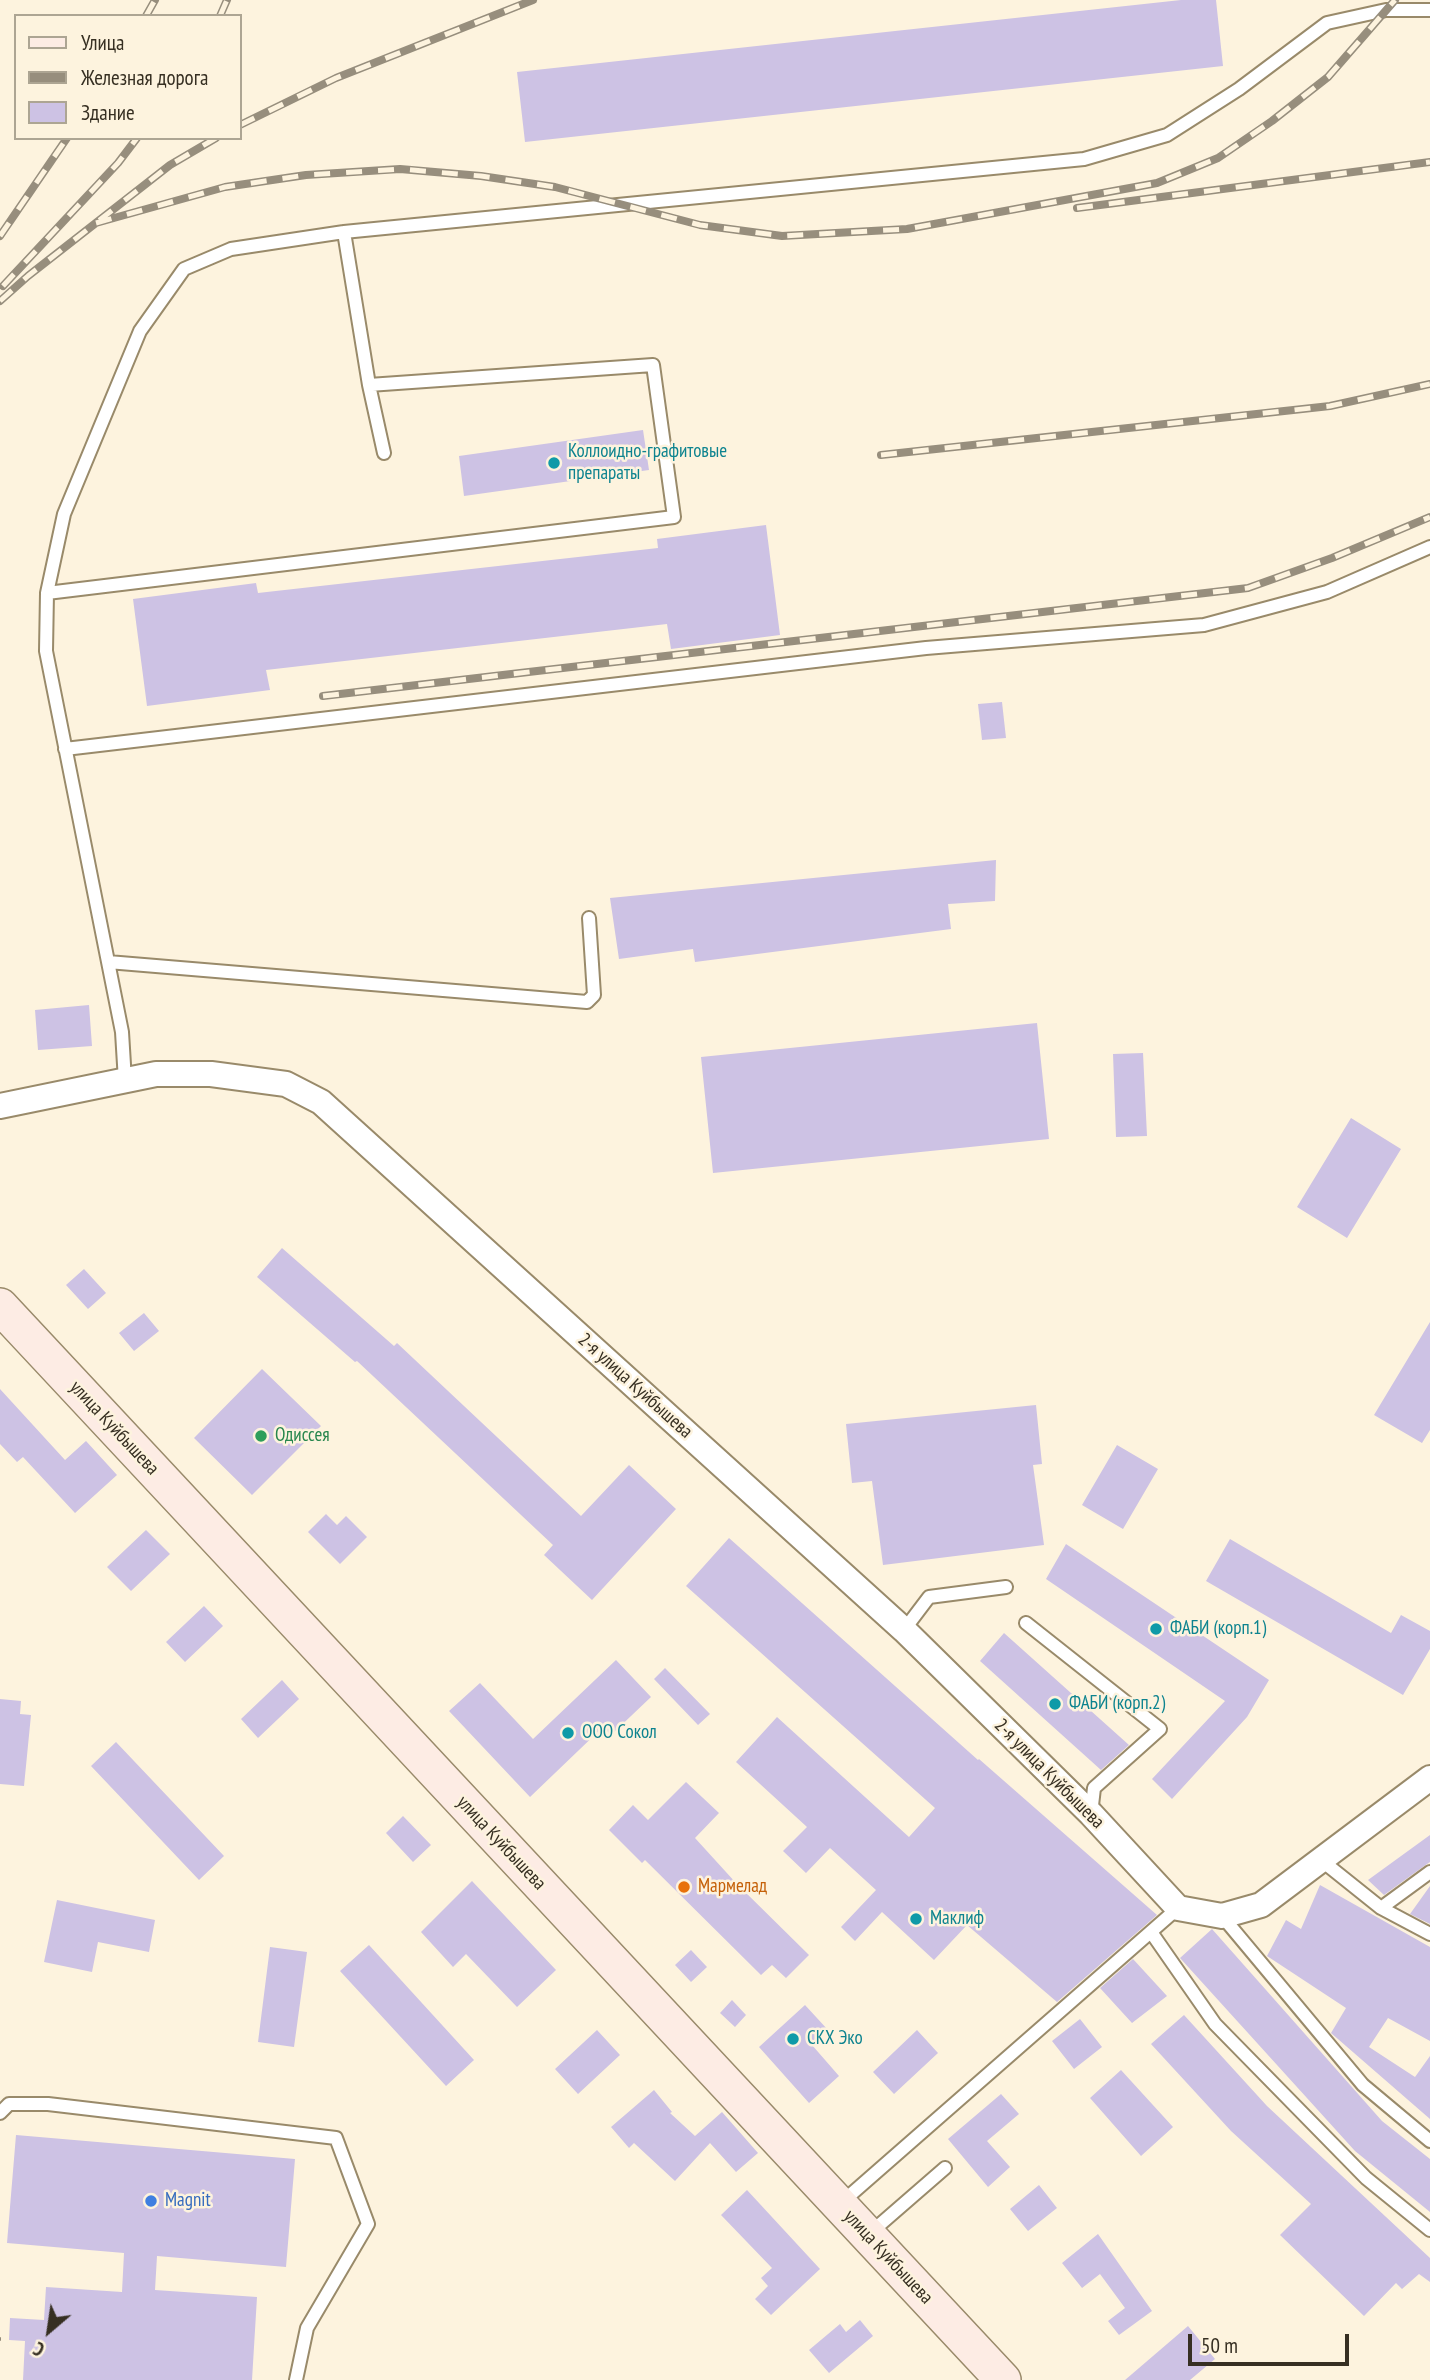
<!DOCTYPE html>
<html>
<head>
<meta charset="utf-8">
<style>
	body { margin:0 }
	#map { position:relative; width:1430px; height:2380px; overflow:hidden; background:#fdf3de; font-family:"PT Sans Narrow",sans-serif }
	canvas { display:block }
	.legend { position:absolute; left:14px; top:14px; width:228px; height:126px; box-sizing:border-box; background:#fdf3de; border:2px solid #ada593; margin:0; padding:9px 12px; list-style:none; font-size:21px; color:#362f22 }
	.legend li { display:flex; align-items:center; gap:14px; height:35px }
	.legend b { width:35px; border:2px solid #ada593 }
	.north { position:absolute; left:14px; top:2296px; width:70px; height:70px; -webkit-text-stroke:5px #fdf3de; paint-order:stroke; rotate:209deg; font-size:19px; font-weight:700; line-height:28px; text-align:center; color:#362f22 }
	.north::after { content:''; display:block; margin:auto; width:24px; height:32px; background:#362f22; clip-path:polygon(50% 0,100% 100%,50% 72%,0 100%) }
	.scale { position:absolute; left:1188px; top:2334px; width:161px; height:32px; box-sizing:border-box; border:4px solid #362f22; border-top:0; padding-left:9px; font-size:21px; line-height:24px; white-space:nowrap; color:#362f22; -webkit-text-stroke:5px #fdf3de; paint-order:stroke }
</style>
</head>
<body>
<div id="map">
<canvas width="1430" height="2380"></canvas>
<ul class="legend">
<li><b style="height:9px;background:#fdece4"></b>Улица</li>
<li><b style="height:9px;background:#978e7d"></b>Железная дорога</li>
<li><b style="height:19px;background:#cdc2e4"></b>Здание</li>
</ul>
<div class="north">С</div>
<div class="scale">50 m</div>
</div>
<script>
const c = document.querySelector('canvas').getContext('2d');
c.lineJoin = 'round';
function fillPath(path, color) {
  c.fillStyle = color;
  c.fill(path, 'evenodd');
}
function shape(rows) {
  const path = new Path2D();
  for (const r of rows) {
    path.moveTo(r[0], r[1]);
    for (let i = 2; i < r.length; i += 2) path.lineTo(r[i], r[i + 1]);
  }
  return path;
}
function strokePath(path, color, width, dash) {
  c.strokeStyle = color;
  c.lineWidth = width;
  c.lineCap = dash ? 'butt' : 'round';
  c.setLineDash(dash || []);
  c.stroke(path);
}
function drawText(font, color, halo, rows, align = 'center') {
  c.font = font + ' "PT Sans Narrow",sans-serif';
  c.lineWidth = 5;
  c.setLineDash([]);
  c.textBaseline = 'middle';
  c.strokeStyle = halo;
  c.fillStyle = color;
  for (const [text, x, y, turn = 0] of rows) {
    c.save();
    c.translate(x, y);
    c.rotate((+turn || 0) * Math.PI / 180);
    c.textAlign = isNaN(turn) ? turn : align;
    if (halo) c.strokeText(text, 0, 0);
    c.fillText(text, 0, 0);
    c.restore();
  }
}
const building = shape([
	[1181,0,1216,0,1223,66,525,142,517,72],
	[643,430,649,470,464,496,459,456],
	[766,525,780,635,671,649,667,624,266,670,270,690,147,706,133,599,256,583,258,593,658,548,657,539],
	[1002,702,1006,738,982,740,978,704],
	[996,860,995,901,948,904,951,929,695,962,693,949,619,959,610,898],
	[89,1005,92,1046,38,1050,35,1010],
	[1037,1023,1049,1139,713,1173,701,1057],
	[1143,1053,1147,1136,1116,1137,1113,1054],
	[1351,1118,1401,1149,1347,1238,1297,1207],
	[282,1248,394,1346,397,1343,581,1516,629,1465,676,1509,592,1600,544,1555,553,1545,357,1361,355,1362,257,1277],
	[84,1269,106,1293,88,1309,66,1285],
	[144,1313,159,1331,134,1351,119,1333],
	[1430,1322,1430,1430,1422,1443,1374,1415],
	[262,1369,321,1426,252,1495,194,1438],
	[0,1389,65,1460,86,1441,117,1475,75,1513,23,1457,17,1462,0,1444],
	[1036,1405,1042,1464,1033,1465,1044,1545,883,1565,872,1481,852,1483,846,1424],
	[1117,1445,1158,1469,1123,1529,1082,1505],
	[326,1514,337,1525,346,1516,367,1537,340,1564,308,1532],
	[146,1530,170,1554,131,1591,107,1567],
	[729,1538,978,1760,979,1759,1157,1915,1057,2002,967,1925,934,1960,882,1912,855,1941,841,1927,876,1890,830,1848,806,1873,783,1851,807,1827,736,1762,777,1717,909,1837,935,1808,686,1586],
	[1230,1539,1391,1633,1401,1615,1430,1631,1430,1649,1403,1695,1206,1581],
	[1066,1544,1269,1680,1247,1717,1172,1799,1152,1779,1225,1701,1046,1579],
	[204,1606,223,1626,185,1662,166,1642],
	[1004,1633,1129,1745,1101,1770,980,1661],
	[616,1660,651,1697,611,1735,603,1727,530,1797,449,1711,480,1683,533,1739],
	[665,1668,710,1714,698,1725,654,1679],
	[282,1680,299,1699,258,1738,241,1719],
	[0,1699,21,1701,20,1714,31,1715,24,1786,0,1784],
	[116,1742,224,1856,199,1880,91,1766],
	[686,1782,719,1813,695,1838,736,1883,809,1955,786,1978,772,1965,761,1975,645,1860,642,1863,609,1830,633,1805,648,1820],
	[403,1816,431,1845,413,1862,386,1833],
	[1430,1835,1430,1862,1427,1864,1384,1895,1368,1880],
	[472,1881,556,1970,517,2007,466,1954,453,1967,421,1932],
	[1320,1885,1430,1947,1430,2041,1388,2018,1369,2047,1415,2077,1430,2056,1430,2119,1331,2033,1346,2008,1267,1956,1286,1920,1301,1929],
	[1430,1886,1430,1924,1410,1914],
	[57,1900,155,1920,149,1952,98,1942,92,1972,44,1962],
	[1212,1929,1382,2121,1430,2159,1430,2212,1355,2151,1180,1958],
	[369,1945,474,2060,446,2086,340,1971],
	[270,1947,307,1952,294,2047,258,2042],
	[691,1950,707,1967,691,1982,675,1965],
	[1133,1959,1167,1996,1132,2023,1100,1988],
	[732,2000,746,2015,735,2027,720,2013],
	[805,2005,828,2030,812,2045,839,2076,809,2103,759,2047],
	[1184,2015,1267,2106,1430,2258,1430,2282,1419,2274,1402,2289,1396,2283,1364,2316,1280,2235,1311,2204,1231,2131,1151,2044],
	[1080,2019,1102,2047,1074,2069,1052,2041],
	[597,2030,620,2055,578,2094,555,2069],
	[917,2030,938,2053,894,2094,873,2072],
	[1121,2070,1173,2127,1141,2156,1090,2098],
	[654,2090,672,2112,670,2113,695,2136,722,2112,758,2153,736,2172,710,2143,675,2181,634,2143,629,2148,611,2127],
	[1001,2094,1019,2114,987,2141,1010,2167,988,2187,948,2139],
	[16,2135,295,2159,286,2267,157,2256,155,2290,257,2297,252,2380,23,2380,25,2341,9,2340,10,2318,44,2320,46,2287,122,2292,124,2253,7,2243],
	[1039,2185,1057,2208,1028,2231,1010,2209],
	[747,2190,820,2269,771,2315,755,2299,768,2286,761,2278,772,2268,721,2215],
	[1098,2234,1152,2311,1119,2335,1108,2321,1125,2308,1100,2274,1082,2288,1062,2263],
	[860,2320,873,2336,829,2373,809,2350,840,2324,846,2332],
	[1188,2326,1215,2359,1190,2380,1125,2380]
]);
const path = shape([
	[0,2339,1,2339]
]);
const lane = shape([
	[344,232,369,385,384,453],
	[47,593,674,517,653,365,369,385],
	[65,749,926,648,1204,625,1327,592,1430,547],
	[108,962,587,1002,594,995,589,918],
	[125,1081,122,1032,46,651,47,593,64,514,140,331,184,269,231,249,344,232,1084,159,1167,135,1239,89,1327,23,1386,10,1430,10],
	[1026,1623,1160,1729,1094,1788,1091,1814],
	[904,1630,929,1597,1006,1587],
	[1321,1860,1381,1908,1430,1934],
	[1381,1908,1430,1872],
	[1222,1916,1363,2085,1430,2141],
	[1151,1932,1215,2024,1366,2178,1430,2230],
	[0,2113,9,2104,48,2104,336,2138,368,2224,307,2328,296,2380],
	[841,2203,1178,1908],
	[869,2234,945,2168]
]);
const street = shape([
	[0,1106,156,1074,211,1074,286,1084,321,1102,904,1630,1091,1814,1178,1908,1222,1916,1261,1905,1430,1778]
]);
const secondary = shape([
	[0,1306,1003,2380]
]);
const rail = shape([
	[146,16,155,0],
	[220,16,227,0],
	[240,125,336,78,533,0],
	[1077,208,1430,162],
	[96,223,225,187,306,175,400,169,481,176,555,187,700,225,782,236,907,229,1157,183,1218,158,1272,121,1328,77,1395,0],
	[0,236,67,138],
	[3,286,118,163,137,138],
	[0,301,28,276,170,165,216,138],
	[881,455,1330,406,1430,384],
	[323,696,1248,588,1332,558,1430,517]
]);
const markers = [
	[554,463,7,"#0f9aa8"],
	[261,1436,7,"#2e9e5b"],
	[1156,1629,7,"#0f9aa8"],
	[1055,1704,7,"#0f9aa8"],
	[568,1733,7,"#0f9aa8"],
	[684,1887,7,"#e8710a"],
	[916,1919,7,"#0f9aa8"],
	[793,2039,7,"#0f9aa8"],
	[151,2201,7,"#3f7fe0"]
];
const cultureNames = [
	["Коллоидно-графитовые",568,452],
	["препараты",568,474],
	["ФАБИ (корп.1)",1170,1629],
	["ФАБИ (корп.2)",1069,1704],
	["ООО Сокол",582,1733],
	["Маклиф",930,1919],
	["СКХ Эко",807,2039]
];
const streetNames = [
	["2-я улица Куйбышева",635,1386,42],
	["улица Куйбышева",114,1428,47],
	["2-я улица Куйбышева",1049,1774,45],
	["улица Куйбышева",501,1843,47],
	["улица Куйбышева",888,2257,47]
];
const leisureNames = [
	["Одиссея",275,1436]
];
const foodNames = [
	["Мармелад",698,1887]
];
const shopNames = [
	["Magnit",165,2201]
];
fillPath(building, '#cdc2e4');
strokePath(lane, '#998a6a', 16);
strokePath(street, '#998a6a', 28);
strokePath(secondary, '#998a6a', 38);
strokePath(path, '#928a79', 3.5, [3.5, 3.5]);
strokePath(lane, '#fff', 12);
strokePath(street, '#fff', 24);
strokePath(secondary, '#fdece4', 35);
strokePath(rail, '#978e7d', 8);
strokePath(rail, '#fdf3de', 5, [16]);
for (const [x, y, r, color] of markers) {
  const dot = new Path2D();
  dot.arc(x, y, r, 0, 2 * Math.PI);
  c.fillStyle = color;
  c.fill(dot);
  strokePath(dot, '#fdf3de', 2.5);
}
drawText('19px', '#0d838f', '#fdf3de', cultureNames, 'left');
drawText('19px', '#362f22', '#fdf3de', streetNames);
drawText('19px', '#27864d', '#fdf3de', leisureNames, 'left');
drawText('19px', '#c56008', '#fdf3de', foodNames, 'left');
drawText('19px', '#366cbe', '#fdf3de', shopNames, 'left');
</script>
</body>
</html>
